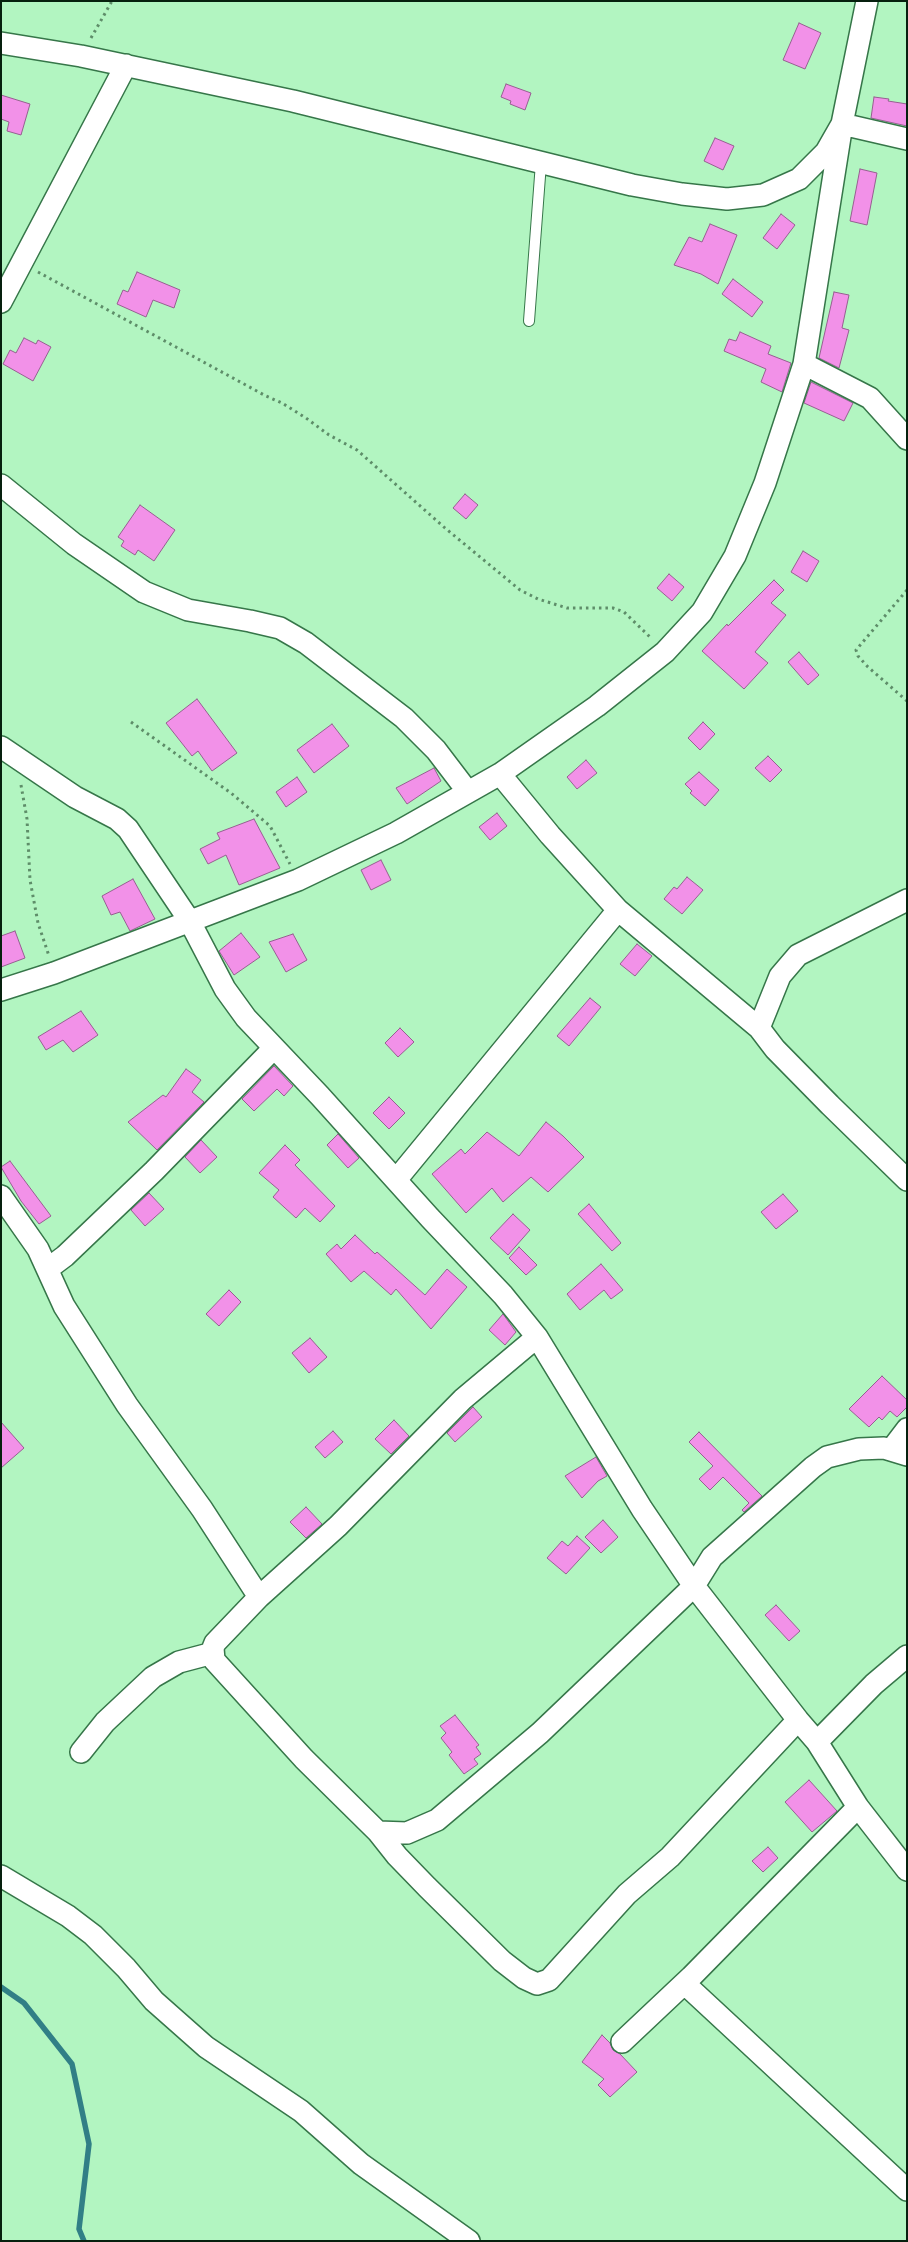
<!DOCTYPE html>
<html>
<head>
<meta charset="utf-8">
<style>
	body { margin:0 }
	#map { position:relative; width:908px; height:2242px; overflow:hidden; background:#b2f5c1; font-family:Inter,sans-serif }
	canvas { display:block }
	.frame { position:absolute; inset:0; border:2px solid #06200e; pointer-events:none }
</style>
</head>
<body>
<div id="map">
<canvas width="908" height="2242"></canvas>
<div class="frame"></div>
</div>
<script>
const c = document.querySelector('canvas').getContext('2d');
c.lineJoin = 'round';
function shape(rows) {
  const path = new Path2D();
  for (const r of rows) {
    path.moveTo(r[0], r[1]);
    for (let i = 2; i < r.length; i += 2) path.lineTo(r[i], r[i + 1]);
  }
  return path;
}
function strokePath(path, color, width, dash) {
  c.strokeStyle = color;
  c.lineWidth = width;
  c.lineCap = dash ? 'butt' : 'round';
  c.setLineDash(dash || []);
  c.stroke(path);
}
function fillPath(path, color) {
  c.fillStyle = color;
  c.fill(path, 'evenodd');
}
const stream = shape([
	[1,1987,24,2003,72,2064,89,2144,79,2229,84,2241]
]);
const building = shape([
	[799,23,821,33,805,69,783,60,799,23],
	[506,84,531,93,525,110,510,104,511,101,501,97,506,84],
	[1,95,30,104,21,135,7,131,9,122,1,119,1,95],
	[874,97,889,99,888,101,907,104,907,126,871,118,874,97],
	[715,138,734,146,723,170,704,161,715,138],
	[860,169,877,173,867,225,850,221,860,169],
	[781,214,795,225,777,249,763,238,781,214],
	[710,224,737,235,718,284,701,274,674,265,689,237,702,242,710,224],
	[137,272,180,290,174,308,153,300,146,317,117,304,123,290,128,292,137,272],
	[733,279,763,302,752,317,722,294,733,279],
	[834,292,849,295,842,328,849,330,839,368,819,358,834,292],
	[740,332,771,346,768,354,791,363,782,392,761,382,766,369,724,351,729,339,736,341,740,332],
	[24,338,36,344,38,340,51,347,33,381,3,364,10,350,16,353,24,338],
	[811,382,853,403,844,421,804,403,811,382],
	[465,494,478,505,466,519,453,508,465,494],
	[140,505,175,530,154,561,138,550,135,555,121,546,124,541,118,537,140,505],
	[803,551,819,561,807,582,791,572,803,551],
	[669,574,684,587,672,601,657,588,669,574],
	[774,580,784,590,771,603,786,615,755,652,768,663,744,689,702,651,727,624,728,626,774,580],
	[799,652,819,675,808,685,788,662,799,652],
	[197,699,237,753,212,771,198,751,192,756,166,723,197,699],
	[703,722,715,734,700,750,688,738,703,722],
	[332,724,349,746,314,773,297,750,332,724],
	[768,756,782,770,770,782,755,768,768,756],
	[586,760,597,773,577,789,567,777,586,760],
	[434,768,441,781,407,804,396,788,434,768],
	[699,772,719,790,705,806,690,793,692,791,685,784,699,772],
	[297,777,307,792,286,807,276,792,297,777],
	[497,813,507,826,490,840,479,827,497,813],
	[254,819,280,868,239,885,226,855,208,864,200,849,220,839,217,833,254,819],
	[381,860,391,880,371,890,361,870,381,860],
	[687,877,703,890,682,914,664,899,674,887,677,889,687,877],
	[133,879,155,919,130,931,120,912,111,915,102,896,133,879],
	[15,931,25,958,1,967,1,936,15,931],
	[241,933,260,957,234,975,219,951,241,933],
	[293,934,307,960,286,972,269,942,293,934],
	[637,944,652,956,635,976,620,964,637,944],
	[590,998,601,1007,569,1046,557,1036,590,998],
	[81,1011,98,1035,73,1052,63,1040,46,1050,38,1037,81,1011],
	[400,1028,414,1042,398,1057,385,1043,400,1028],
	[274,1066,293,1086,284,1096,277,1089,254,1111,242,1099,274,1066],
	[186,1069,201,1080,192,1092,204,1102,157,1150,128,1122,163,1095,166,1097,186,1069],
	[389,1097,405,1113,389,1129,373,1113,389,1097],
	[546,1122,563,1136,584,1157,548,1192,531,1177,503,1202,492,1188,466,1213,432,1174,461,1149,465,1154,487,1132,519,1156,546,1122],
	[338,1134,359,1158,348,1168,327,1145,338,1134],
	[201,1140,217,1157,200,1173,185,1157,201,1140],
	[285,1145,300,1160,295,1165,335,1206,320,1222,305,1208,296,1218,273,1197,279,1190,259,1173,285,1145],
	[10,1161,51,1216,39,1224,21,1201,1,1167,10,1161],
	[149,1193,164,1209,145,1226,131,1210,149,1193],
	[783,1194,798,1211,776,1229,761,1212,783,1194],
	[589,1204,621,1243,612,1251,578,1214,589,1204],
	[513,1214,530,1230,508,1255,490,1238,513,1214],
	[355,1235,375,1254,377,1252,425,1295,447,1269,467,1287,431,1329,396,1289,391,1295,364,1271,351,1282,326,1254,337,1244,341,1249,355,1235],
	[519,1247,537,1265,526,1275,509,1258,519,1247],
	[601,1264,623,1290,611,1299,604,1290,580,1310,567,1294,601,1264],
	[229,1290,241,1302,219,1326,206,1314,229,1290],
	[503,1314,516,1332,505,1345,489,1330,503,1314],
	[310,1338,327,1357,309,1373,292,1353,310,1338],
	[882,1376,907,1400,907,1407,897,1417,890,1411,882,1420,879,1417,869,1427,849,1409,882,1376],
	[473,1407,482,1417,455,1442,447,1433,473,1407],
	[394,1420,409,1436,391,1454,375,1439,394,1420],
	[1,1422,24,1448,1,1468,1,1422],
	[333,1431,343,1442,325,1458,315,1447,333,1431],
	[699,1432,762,1496,744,1512,742,1510,749,1503,723,1477,710,1490,699,1479,713,1466,689,1442,699,1432],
	[596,1457,607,1476,598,1481,582,1498,565,1476,596,1457],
	[306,1507,322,1524,306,1538,290,1522,306,1507],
	[603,1520,618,1537,601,1553,585,1537,603,1520],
	[577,1536,590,1548,566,1574,547,1558,562,1541,568,1546,577,1536],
	[776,1605,800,1631,789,1641,765,1615,776,1605],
	[455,1715,479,1745,476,1747,481,1754,474,1759,478,1764,464,1774,449,1755,452,1752,441,1738,446,1733,440,1726,455,1715],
	[809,1780,837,1811,812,1832,785,1802,809,1780],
	[768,1847,778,1858,763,1872,752,1861,768,1847],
	[602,2035,610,2043,613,2050,620,2054,637,2072,610,2097,598,2085,604,2079,582,2062,602,2035]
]);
const path = shape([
	[91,38,112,1],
	[38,272,266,396,282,403,306,418,329,435,357,450,445,528,520,590,538,599,567,608,613,608,624,612,651,638],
	[907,590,856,650,858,656,868,667,907,701],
	[131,722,231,793,270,826,290,864],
	[21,785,27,819,30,880,38,923,49,956]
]);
const service = shape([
	[529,321,541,163]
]);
const minor = shape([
	[1,43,81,56,293,101,632,185,682,194,727,199,763,195,799,179,826,152,842,124,867,1],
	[1,302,126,65],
	[804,364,870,398,907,439],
	[1,485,74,544,144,592,188,610,250,621,280,628,306,643,404,718,436,750,468,792],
	[1,747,75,797,117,819,128,829,189,920,225,989,246,1018,320,1096,430,1218,503,1295,537,1337,642,1509,694,1586,798,1720,817,1742,858,1807,907,1870],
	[500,774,550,835,618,910,759,1028,775,1049,830,1105,907,1180],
	[1,990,54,973,298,880,396,833,500,774,597,706,665,652,702,612,735,556,765,483,804,364,842,124,907,139],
	[759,1028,780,976,798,955,907,900],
	[396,1180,618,910],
	[1,1196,38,1249,64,1306,127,1405,202,1509,259,1597],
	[49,1268,65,1256,154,1171,274,1048],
	[537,1337,463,1399,338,1526,259,1597,215,1643,213,1648,214,1660,304,1759,378,1832,407,1833,437,1820,540,1733,694,1586,712,1557,813,1467,827,1457,859,1449,884,1448,907,1455],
	[891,1450,907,1429],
	[817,1742,874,1684,907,1656],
	[81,1752,105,1722,153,1677,179,1662,213,1653],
	[378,1832,397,1856,427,1887,502,1961,524,1978,537,1984,549,1980,627,1894,670,1857,798,1720],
	[1,1876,68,1916,93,1935,126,1968,154,2001,206,2047,301,2111,361,2164,469,2241],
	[685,1984,907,2190],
	[622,2042,691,1977,858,1807]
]);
strokePath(stream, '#317f86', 5.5);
fillPath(building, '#f291e8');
strokePath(building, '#965f90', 1);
strokePath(service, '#367649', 12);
strokePath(minor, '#367649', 24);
strokePath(path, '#5e8d69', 3, [2.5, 4]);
strokePath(service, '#fff', 10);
strokePath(minor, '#fff', 21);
</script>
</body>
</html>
